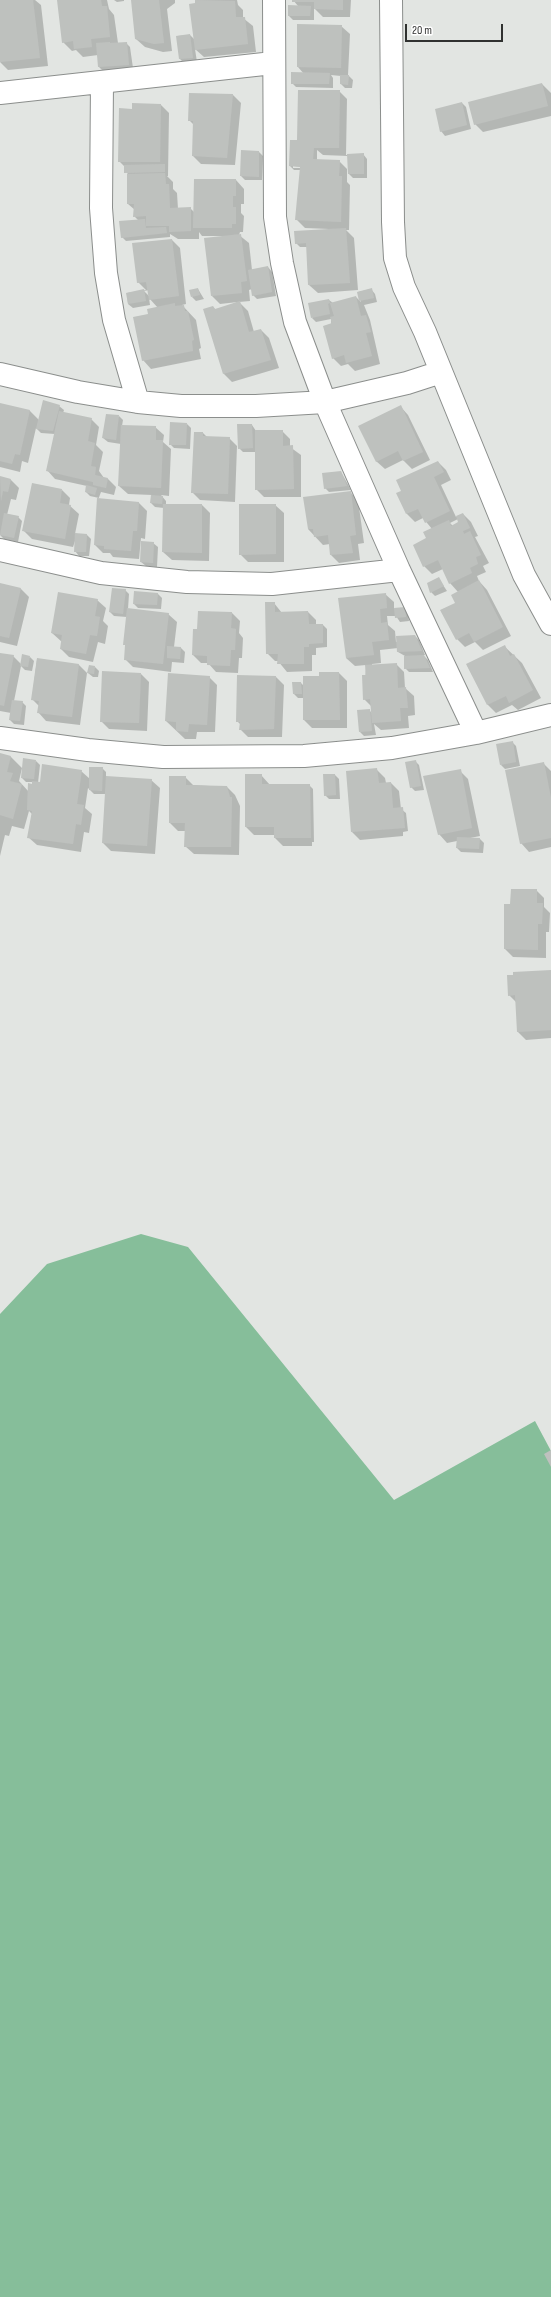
<!DOCTYPE html>
<html>
<head>
<meta charset="utf-8">
<style>
	body { margin:0 }
	#map { position:relative; width:551px; height:2297px; overflow:hidden; background:#e2e5e2; font-family:"Sofia Sans Condensed",sans-serif }
	canvas { display:block }
	.scale { position:absolute; left:405px; top:24px; width:98px; height:18px; box-sizing:border-box; border:2px solid #303130; border-top:0; padding-left:5px; font-size:12px; line-height:14px; white-space:nowrap; color:#303130; -webkit-text-stroke:3px #fff; paint-order:stroke }
</style>
</head>
<body>
<div id="map">
<canvas width="551" height="2297"></canvas>
<div class="scale">20 m</div>
</div>
<script>
const c = document.querySelector('canvas').getContext('2d');
c.lineJoin = 'round';
function fillPath(path, color) {
  c.fillStyle = color;
  c.fill(path, 'evenodd');
}
function shape(rows) {
  const path = new Path2D();
  for (const r of rows) {
    path.moveTo(r[0], r[1]);
    for (let i = 2; i < r.length; i += 2) path.lineTo(r[i], r[i + 1]);
  }
  return path;
}
function strokePath(path, color, width, dash) {
  c.strokeStyle = color;
  c.lineWidth = width;
  c.lineCap = dash ? 'butt' : 'round';
  c.setLineDash(dash || []);
  c.stroke(path);
}
const forest = shape([
	[141,1234,188,1247,394,1500,535,1421,551,1451,551,2297,0,2297,0,1314,47,1264]
]);
const shadow = shape([
	[35,0,41,5,48,66,8,70,0,62,0,1],
	[58,0,107,0,109,9,114,15,118,43,126,43,130,47,133,68,103,71,99,67,98,55,83,57,76,50,72,51,63,42],
	[114,0,124,0,124,1,117,2],
	[132,0,175,0,175,3,167,9,172,51,163,52,145,47,136,39],
	[196,0,237,0,238,5,243,10,243,18,253,26,256,52,204,57,195,49,197,62,184,63,180,59,177,36,190,35,194,39],
	[293,0,351,0,350,17,323,17,314,8,314,20,293,20,289,16,298,6],
	[341,26,350,34,348,75,353,80,352,88,345,88,341,84,341,76,331,75,333,78,333,88,296,87,292,83,304,74,298,67],
	[542,84,551,93,551,116,483,132,475,124],
	[339,91,347,99,346,155,363,154,367,159,367,178,353,178,349,174,348,156,323,155,317,150,317,160,339,161,347,169,347,182,350,185,349,230,346,230,354,238,358,290,318,293,309,285,307,247,300,247,296,243,329,229,305,228,297,220,301,170,294,170,290,166,298,141],
	[293,166,318,168,293,168],
	[233,95,241,103,235,165,201,164,193,156,194,125,189,120],
	[462,103,466,107,471,129,445,136,441,131],
	[161,105,169,113,168,176,167,176,173,182,173,189,177,193,178,209,190,208,194,212,236,180,244,189,244,204,241,204,241,213,244,216,243,232,240,232,239,235,249,243,252,270,268,267,272,272,276,296,257,299,253,295,252,289,249,290,250,301,239,302,248,311,254,332,261,330,269,338,279,368,232,382,224,374,204,310,213,307,216,310,238,302,220,304,212,296,223,236,202,236,199,232,199,239,178,239,170,234,170,237,126,241,122,237,138,220,134,216,135,210,128,204,128,175,125,167,119,161,133,110],
	[259,152,263,156,262,180,245,180,241,176],
	[172,240,180,248,186,304,182,305,196,320,201,348,199,349,201,359,151,369,143,360,149,315,158,308,149,298,150,305,133,308,128,304,127,293,146,290,138,282],
	[149,290,149,296,144,291],
	[198,289,204,299,196,301,192,297],
	[371,289,375,294,377,302,364,305,370,320,380,364,355,371,348,364,341,366,333,358,331,319,316,322,312,318,329,300,333,303,356,297,361,302,358,292],
	[0,404,30,411,39,420,59,406,64,410,63,413,91,419,99,427,96,445,103,452,99,471,104,478,108,479,116,487,114,495,101,492,98,500,139,503,147,511,145,539,141,538,139,559,113,557,110,553,103,553,95,545,99,498,90,496,86,492,87,486,55,479,47,470,55,434,41,433,36,428,28,463,22,461,20,472,0,467],
	[400,406,408,415,430,460,412,469,403,460,385,469,376,461],
	[119,416,123,420,122,426,155,427,164,435,163,442,171,449,169,496,161,495,166,501,166,505,202,505,210,513,209,561,172,560,163,552,164,508,155,507,151,503,152,495,128,494,119,486,121,444,108,442,103,438],
	[187,424,191,428,190,449,174,448,170,444],
	[252,425,256,431,282,431,290,439,290,447,301,455,301,497,264,497,256,489,256,452,243,452,237,446,239,448],
	[203,433,207,437,229,438,237,446,235,502,200,500,192,492],
	[438,462,446,470,451,480,441,485,456,517,463,514,471,522,478,536,475,537,489,563,483,566,486,572,477,576,479,581,487,590,511,636,483,650,475,642,465,647,457,639,456,604,458,592,450,583,443,569,432,574,424,566,428,539,432,529,423,518,415,522,407,514,403,491],
	[458,519,460,523,453,526,450,523],
	[341,472,351,490,329,492,325,488],
	[0,477,11,480,19,488,16,500,11,499,7,515,18,517,22,521,18,542,4,539,0,535],
	[62,490,70,498,69,505,79,514,75,534,87,535,91,539,89,556,79,556,75,551,76,538,73,547,32,539,23,530],
	[350,492,358,500,364,543,358,544,360,560,339,563,331,555,330,544,323,545,308,529],
	[275,505,284,513,284,562,248,562,240,554],
	[153,543,158,547,157,567,146,566,141,562],
	[439,579,447,591,435,596,431,592],
	[0,584,21,589,29,597,17,646,0,642],
	[125,590,129,594,128,609,168,614,177,622,174,647,181,648,185,652,184,663,172,662,171,672,133,667,125,659,127,617,114,616,110,612],
	[135,592,158,594,162,598,161,609,138,608,134,604],
	[385,594,394,602,394,609,404,608,408,612,409,621,400,622,396,616,387,616,388,625,395,631,396,642,415,636,419,640,425,655,423,655,428,660,433,672,409,672,405,668,405,656,398,652,398,648,380,650,381,663,372,664,372,666,396,664,404,672,405,688,414,696,415,715,408,716,409,728,381,730,374,724,376,735,364,736,360,732,369,710,372,713,372,707,364,699,366,665,355,666,346,658],
	[97,600,106,608,103,621,108,626,105,644,98,642,93,662,69,657,61,649,62,642,52,633],
	[274,603,282,613,308,612,316,620,316,625,323,625,327,629,327,647,316,648,316,655,312,655,312,671,287,672,278,661,275,661,267,653],
	[232,613,240,621,239,633,243,638,242,658,239,658,238,673,216,672,208,663,201,663,193,655,198,630],
	[504,646,522,663,541,698,518,710,512,705,496,713,488,705,467,665],
	[0,654,13,656,21,664,30,657,34,661,32,671,25,670,21,666,14,701,22,702,26,706,24,725,14,724,10,720,11,713,0,711],
	[37,659,79,665,87,673,80,725,46,721,38,712,39,706,32,699],
	[95,667,99,671,98,677,93,677,88,673],
	[339,673,347,681,347,728,312,728,304,720,304,698,298,698,294,694,301,683,304,686,320,677],
	[141,674,149,682,147,731,109,729,101,721],
	[209,677,217,685,215,732,197,732,196,739,185,739,166,721],
	[276,677,284,685,282,737,248,737,240,729,241,725,237,721],
	[512,742,516,746,520,766,505,769,501,765],
	[0,755,11,757,22,768,19,781,29,792,33,782,26,782,22,778,36,761,40,765,38,783,81,771,90,779,102,768,106,772,106,777,151,780,160,788,155,854,111,851,103,843,106,794,94,794,88,788,85,808,92,814,89,833,84,832,81,852,37,845,28,837,32,814,29,811,24,829,12,826,9,836,5,835,0,856],
	[415,761,419,765,424,790,415,791,411,787],
	[544,764,551,771,551,847,529,852,521,843],
	[377,770,385,778,386,783,391,783,399,791,401,809,406,813,408,831,403,832,403,836,360,840,352,832],
	[460,771,468,779,480,836,470,838,480,839,484,843,483,853,461,852,457,848,457,841,447,843,439,834],
	[261,775,270,785,309,785,313,789,314,842,312,842,312,846,283,846,275,838,275,835,254,835,246,827],
	[335,775,339,779,340,799,329,799,325,795],
	[185,777,193,785,227,787,235,795,240,806,239,855,194,854,185,846,186,831,178,831,170,823],
	[536,890,544,898,544,907,550,913,549,932,546,932,546,958,513,957,505,949,511,905],
	[551,971,551,1038,526,1040,518,1032,516,1002,509,995]
]);
const building = shape([
	[0,0,33,0,40,58,0,62],
	[57,0,101,0,102,6,107,6,110,37,91,39,92,47,74,49,73,41,62,43],
	[131,0,159,0,164,43,154,44,135,39],
	[195,0,235,1,236,17,245,17,248,44,195,50,189,4,195,3],
	[292,0,343,0,343,10,314,9,314,2,292,2],
	[288,5,311,6,310,16,288,16],
	[297,24,342,25,341,68,297,67],
	[190,34,193,58,179,59,176,36],
	[110,42,110,43,127,42,129,65,98,67,96,43],
	[291,72,330,73,329,84,291,84],
	[340,75,349,75,348,85,340,84],
	[542,83,548,106,474,125,468,102],
	[298,90,340,90,339,148,314,148,313,159,340,160,339,176,342,176,341,222,295,220,300,167,289,166,290,140,297,140],
	[189,93,233,94,227,158,192,156,193,121,188,121],
	[462,102,467,125,440,132,435,109],
	[132,103,161,104,160,162,118,162,119,108,132,109],
	[241,150,259,151,259,177,240,176],
	[364,153,364,174,348,174,347,154],
	[165,164,165,172,124,173,124,165],
	[165,173,166,184,169,184,170,208,191,207,191,231,169,232,169,226,146,226,146,216,133,217,134,204,127,204,127,174],
	[194,179,236,179,236,196,233,196,233,207,236,207,236,224,232,224,232,228,193,228],
	[145,219,146,228,166,227,167,233,121,238,119,221],
	[346,228,350,283,308,285,306,243,295,244,294,231],
	[241,234,247,281,241,282,242,293,211,296,204,238],
	[172,239,179,296,149,300,146,282,137,283,132,243],
	[268,266,272,292,252,296,248,270],
	[198,288,200,295,191,297,189,290],
	[372,288,374,298,359,301,357,292],
	[144,289,146,301,128,304,126,293],
	[356,296,361,316,366,315,371,332,366,333,372,356,346,363,344,355,332,359,323,326,332,323,330,317,334,316,330,303,328,304,330,314,311,318,308,303,329,299,330,303],
	[240,301,249,332,261,329,271,360,223,374,203,309,213,306,215,309],
	[175,303,175,306,184,305,185,311,188,311,194,340,192,341,193,351,142,361,133,317,148,314,147,309],
	[43,400,60,405,53,431,36,429],
	[0,403,30,410,20,455,15,454,12,464,0,461],
	[401,405,423,452,403,461,398,451,376,462,358,426],
	[59,411,92,418,88,441,95,443,91,466,96,467,95,475,108,478,106,488,93,485,93,482,46,471],
	[106,414,119,415,116,440,102,438],
	[170,422,187,423,186,445,169,445],
	[237,424,252,424,253,448,238,449],
	[121,425,156,426,156,440,163,440,161,488,118,486],
	[255,430,283,430,283,446,293,445,294,489,255,490],
	[194,432,203,432,203,436,230,437,228,494,191,493],
	[438,461,444,472,434,477,450,511,425,523,418,509,406,514,396,493,401,491,396,480],
	[341,471,347,486,324,489,322,473],
	[0,476,11,479,8,492,3,491,1,501],
	[32,483,62,489,60,503,71,505,65,539,22,531],
	[86,485,97,488,95,495,85,492],
	[351,491,356,535,350,536,353,553,330,555,328,535,314,537,313,529,308,529,303,497],
	[151,495,163,496,162,504,150,503],
	[97,498,139,502,137,531,133,531,131,551,104,549,104,546,94,545],
	[163,504,202,504,202,553,162,552],
	[239,504,276,504,276,554,239,555],
	[4,513,19,516,14,538,0,535],
	[463,513,470,528,463,531,464,534,470,531,481,555,476,557,478,564,470,568,472,573,449,584,438,560,423,567,413,545,426,538,423,532,449,520,451,526,458,522,456,516],
	[75,533,87,534,86,552,74,552],
	[141,541,154,542,153,563,140,562],
	[439,577,444,586,430,593,427,583],
	[479,580,503,627,474,642,469,633,456,640,440,610,455,603,451,595],
	[0,583,21,588,9,638,0,636],
	[112,588,126,589,123,614,109,612],
	[134,591,158,593,157,605,133,604],
	[58,592,98,599,95,616,100,617,97,636,90,635,86,654,60,649,62,635,51,633],
	[386,593,387,608,380,609,381,623,387,622,389,640,372,642,374,655,346,658,338,598],
	[265,602,275,602,275,612,308,611,309,624,323,624,323,643,309,644,309,647,304,647,304,664,277,664,278,654,266,654],
	[405,607,406,617,395,618,394,608],
	[127,608,169,613,163,664,124,660,125,645,123,645],
	[198,611,232,612,231,628,236,629,235,650,231,650,230,666,207,665,207,656,192,655,193,629,197,629],
	[415,635,422,651,397,652,396,636],
	[505,645,510,656,514,654,533,690,509,703,506,696,487,705,466,664],
	[167,646,181,647,180,659,167,658],
	[0,653,14,655,4,706,0,705],
	[22,654,30,656,28,667,20,666],
	[424,655,430,668,404,669,404,656],
	[37,658,79,664,72,717,37,713,39,701,31,700],
	[397,663,398,688,406,687,408,708,400,708,401,721,372,723,370,699,363,700,362,675,366,675,365,665],
	[89,665,95,666,94,674,87,673],
	[102,671,141,673,139,723,100,722],
	[319,672,339,672,340,720,303,720,303,676,319,676],
	[168,673,210,676,207,725,189,724,188,732,176,731,176,722,165,721],
	[237,675,276,676,274,729,239,730,240,722,236,722],
	[292,682,301,682,302,694,293,694],
	[12,700,23,701,20,721,9,720],
	[370,709,372,731,359,732,357,710],
	[513,741,516,762,500,765,496,744],
	[0,753,11,756,7,772,13,773,10,781,22,784,13,819,0,815],
	[23,758,36,760,34,779,21,778],
	[416,760,421,786,410,788,405,762],
	[544,762,551,798,551,838,520,844,505,770],
	[42,764,82,770,77,804,84,805,81,825,76,824,73,844,27,838,32,811,27,810,28,783,32,784,32,781,40,782],
	[89,767,103,767,102,791,89,790],
	[377,768,379,783,391,782,393,808,403,807,405,828,351,832,346,771],
	[461,769,472,828,438,835,423,776],
	[245,774,262,774,262,784,310,784,311,838,274,838,274,827,245,827],
	[323,774,335,774,336,795,324,796],
	[106,776,152,779,147,846,102,843],
	[169,776,186,776,186,785,227,786,230,797,232,797,231,847,184,847,185,823,169,823],
	[457,837,480,838,479,849,456,848],
	[511,889,537,889,537,903,543,903,542,924,538,924,538,950,504,949,504,904,510,904],
	[551,970,551,1030,517,1032,515,995,508,996,507,975,513,975,513,972],
	[551,1450,551,1467,544,1454]
]);
const minor = shape([
	[274,0,275,217,282,263,295,322,325,402,399,570,476,733],
	[391,0,393,222,395,258,404,287,425,332,524,575,551,624],
	[102,82,101,208,106,273,114,320,138,402],
	[0,93,273,63],
	[0,374,78,392,138,402,181,406,256,406,325,402,407,383,441,372],
	[0,550,101,573,187,582,272,584,399,570],
	[0,738,88,750,163,757,304,756,392,748,476,733,551,715]
]);
fillPath(forest, '#86be9a');
fillPath(shadow, '#0003');
fillPath(building, '#bec1be');
strokePath(minor, '#8b8e8c', 24);
strokePath(minor, '#fff', 22);
</script>
</body>
</html>
